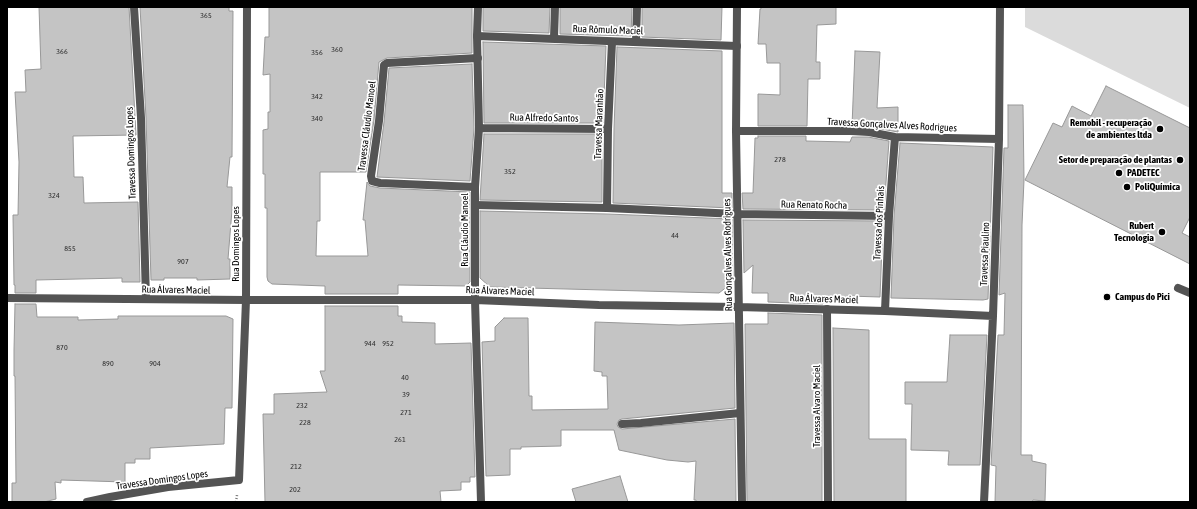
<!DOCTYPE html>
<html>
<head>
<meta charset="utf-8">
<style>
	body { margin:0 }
	#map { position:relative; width:1197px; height:509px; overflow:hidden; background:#fff; font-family:"Asap Condensed",sans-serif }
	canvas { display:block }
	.frame { position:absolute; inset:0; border:8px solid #000; pointer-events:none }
</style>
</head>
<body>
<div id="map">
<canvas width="1197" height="509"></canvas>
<div class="frame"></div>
</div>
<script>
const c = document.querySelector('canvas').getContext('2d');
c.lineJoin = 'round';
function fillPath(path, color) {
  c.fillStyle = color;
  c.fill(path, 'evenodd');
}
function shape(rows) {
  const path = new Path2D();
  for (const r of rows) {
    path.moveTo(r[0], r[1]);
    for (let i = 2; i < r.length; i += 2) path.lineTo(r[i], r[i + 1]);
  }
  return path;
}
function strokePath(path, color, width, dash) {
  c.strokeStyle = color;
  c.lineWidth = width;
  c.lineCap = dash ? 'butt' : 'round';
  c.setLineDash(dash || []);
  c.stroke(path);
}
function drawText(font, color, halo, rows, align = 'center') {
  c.font = font + ' "Asap Condensed",sans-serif';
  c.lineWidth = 3.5;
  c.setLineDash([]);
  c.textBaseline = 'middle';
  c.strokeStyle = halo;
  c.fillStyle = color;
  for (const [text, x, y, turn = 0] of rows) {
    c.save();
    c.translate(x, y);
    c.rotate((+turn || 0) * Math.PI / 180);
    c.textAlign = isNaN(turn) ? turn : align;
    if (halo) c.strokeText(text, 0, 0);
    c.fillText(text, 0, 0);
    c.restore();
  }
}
const green = shape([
	[1025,7,1190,7,1190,108,1025,27]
]);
const building = shape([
	[39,7,129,7,136,135,73,136,74,177,83,177,84,203,138,202,140,282,122,282,122,278,36,280,36,293,15,293,15,285,14,285,13,215,18,215,19,162,15,92,26,92,25,70,41,69,39,7],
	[140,7,229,7,229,11,233,11,232,157,230,157,227,187,232,187,232,210,228,259,230,259,230,279,197,280,197,278,164,278,164,280,151,280,146,118,140,7],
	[269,7,472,7,472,53,387,58,379,62,374,120,366,172,320,172,320,221,317,221,316,256,368,256,365,220,363,220,367,182,370,186,380,188,470,192,470,282,466,286,398,285,398,294,325,294,325,286,272,284,268,281,267,277,267,208,265,208,265,174,263,174,263,130,268,129,268,112,270,112,270,74,263,75,265,37,269,37,269,7],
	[483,7,550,7,549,33,483,31,483,7],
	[560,7,632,7,631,36,560,34,560,7],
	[642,7,722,7,721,40,642,37,642,7],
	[761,7,836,7,836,24,817,25,816,62,820,62,820,79,808,79,807,126,758,126,758,94,780,95,780,63,767,63,766,44,758,44,760,9,761,9,761,7],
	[483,42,606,46,603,123,484,123,483,42],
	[617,47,722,51,722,193,732,193,732,208,613,203,614,129,617,47],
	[855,51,880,52,877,108,898,107,898,132,870,127,852,126,855,51],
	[472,64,474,128,470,181,377,177,384,122,389,68,472,64],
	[1106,86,1190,128,1190,217,1182,233,1190,237,1190,264,1025,180,1053,123,1062,127,1072,106,1091,116,1106,86],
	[1008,105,1023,105,1024,180,1022,225,1021,455,1032,455,1032,461,1046,464,1045,501,1033,500,1032,502,995,502,996,466,991,465,998,335,1004,335,1005,293,999,295,1004,148,1008,148,1008,105],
	[484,134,602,134,602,202,480,200,484,134],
	[758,136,806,136,806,141,850,142,852,137,868,137,889,141,884,210,743,209,742,193,753,193,755,138,758,138,758,136],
	[900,143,993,147,988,299,983,300,891,298,894,216,900,143],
	[480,211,607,214,732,219,733,282,719,293,490,287,480,278,480,211],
	[743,220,883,221,880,297,848,296,848,298,823,296,823,304,768,302,768,293,752,293,753,265,744,273,743,220],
	[15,304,36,304,37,317,78,317,78,320,118,319,118,316,226,316,233,319,232,408,225,408,224,444,150,448,150,459,135,459,135,463,125,463,125,482,61,480,61,483,55,482,56,499,44,502,12,502,12,483,16,483,15,376,14,376,14,350,15,304],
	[325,306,398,306,398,316,402,316,402,322,435,323,435,344,471,343,475,477,470,477,470,482,461,482,461,490,440,491,441,502,265,502,263,414,274,414,274,394,327,392,320,371,325,371,325,306],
	[768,313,822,315,822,502,747,502,745,324,768,324,768,313],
	[504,318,528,318,529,396,532,396,532,410,608,409,607,376,602,376,602,372,594,371,595,322,679,325,734,323,735,408,622,419,619,420,617,424,618,427,622,429,735,419,736,502,696,502,696,500,694,500,696,461,688,462,667,460,619,450,614,430,561,430,561,446,521,447,521,449,510,449,510,475,486,476,482,342,495,341,495,327,504,318],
	[833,328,869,330,869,439,906,439,906,502,834,502,833,328],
	[950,335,987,335,980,465,948,465,949,451,911,450,912,404,905,404,905,382,947,382,950,335],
	[620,476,628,502,576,502,572,489,620,476]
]);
const path = shape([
	[236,502,237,495]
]);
const service = shape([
	[134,7,141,118,146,299],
	[477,36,737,46],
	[475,187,380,183,372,181,371,176,379,121,384,65,387,63,478,58],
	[475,205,607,208,737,214],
	[1178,288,1190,293],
	[827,309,828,502],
	[622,424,641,423,740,413]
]);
const minor = shape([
	[478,7,477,36,479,128,475,187,475,300,481,502],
	[737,7,736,131,742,502],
	[554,38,555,7],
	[636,41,637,7],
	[479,128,608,129],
	[736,131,851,131,869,132,895,137,999,139],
	[607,208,608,129,612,42],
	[737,214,889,216],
	[7,298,246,300,475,300,599,305,738,307,885,311,993,316],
	[885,311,889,216,895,137],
	[87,502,110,497,168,487,239,480,246,300,247,7],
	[984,502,993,316,999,139,1000,7]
]);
const markers = [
	[1160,129,4,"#000"],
	[1180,160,4,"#000"],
	[1119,173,4,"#000"],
	[1127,187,4,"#000"],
	[1162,232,4,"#000"],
	[1107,297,4,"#000"]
];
const numberNames = [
	["365",206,15],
	["360",337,49],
	["366",62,51],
	["356",317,52],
	["342",317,96],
	["340",317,118],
	["278",780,159],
	["352",510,171],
	["324",54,195],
	["44",675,235],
	["855",70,248],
	["907",183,261],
	["944",370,343],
	["952",388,343],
	["870",62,347],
	["890",108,363],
	["904",155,363],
	["40",405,377],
	["39",406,394],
	["232",302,405],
	["271",406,412],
	["228",305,422],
	["261",400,439],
	["212",296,466],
	["202",295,489]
];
const streetNames = [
	["Rua Rômulo Maciel",608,30,2],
	["Rua Alfredo Santos",544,118,1],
	["Travessa Maranhão",599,124,-88],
	["Travessa Gonçalves Alves Rodrigues",892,125,3],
	["Travessa Cláudio Manoel",367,126,-83],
	["Travessa Domingos Lopes",131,153,-92],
	["Rua Renato Rocha",814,205,1],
	["Travessa dos Pinhais",879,223,-87],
	["Rua Cláudio Manoel",465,230,-90],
	["Rua Domingos Lopes",236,244,-90],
	["Travessa Piaulino",985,254,-88],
	["Rua Gonçalves Alves Rodrigues",728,255,-91],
	["Rua Álvares Maciel",176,290,1],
	["Rua Álvares Maciel",500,291,2],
	["Rua Álvares Maciel",824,299,2],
	["Travessa Alvaro Maciel",817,406,-90],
	["Travessa Domingos Lopes",162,480,-8]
];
const poiNames = [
	["Remobil - recuperação",1152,123],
	["de ambientes ltda",1152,135],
	["Setor de preparação de plantas",1172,160],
	["PADETEC",1127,173,"left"],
	["PoliQuímica",1135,187,"left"],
	["Rubert",1154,226],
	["Tecnologia",1154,238],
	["Campus do Pici",1115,297,"left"]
];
fillPath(green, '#dbdbdb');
fillPath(building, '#c4c4c4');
strokePath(building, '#989898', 1);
strokePath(path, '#767676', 2.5, [1, 2]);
strokePath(service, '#545454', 8);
strokePath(minor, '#545454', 8);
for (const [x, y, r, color] of markers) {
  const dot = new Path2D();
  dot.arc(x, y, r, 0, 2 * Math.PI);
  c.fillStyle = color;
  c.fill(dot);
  strokePath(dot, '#fff', 1.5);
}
drawText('8px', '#313131', null, numberNames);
drawText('10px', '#000', '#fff', streetNames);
drawText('bold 10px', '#000', '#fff', poiNames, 'right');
</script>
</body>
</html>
